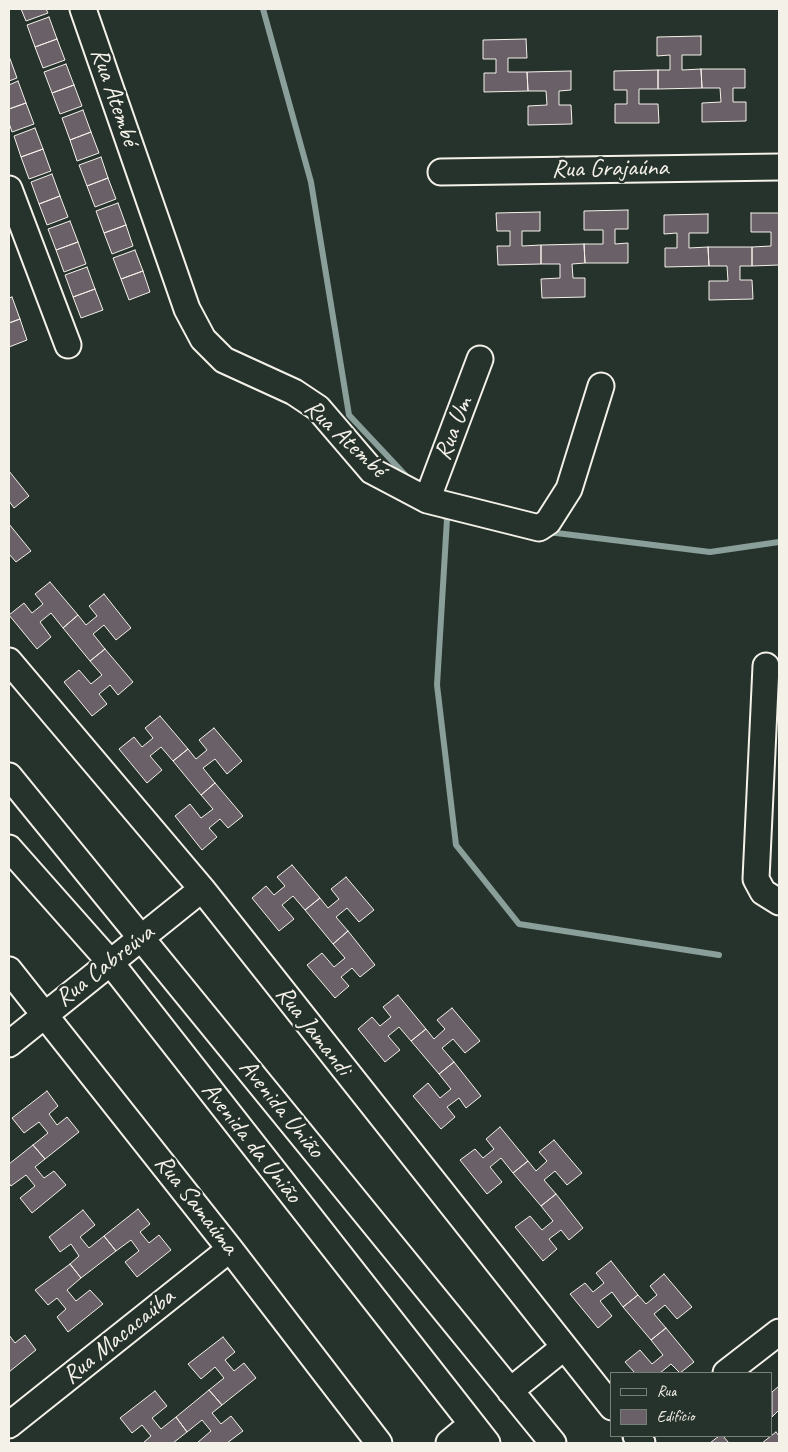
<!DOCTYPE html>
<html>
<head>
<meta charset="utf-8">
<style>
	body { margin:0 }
	#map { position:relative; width:788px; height:1452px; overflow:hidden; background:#26332d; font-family:Caveat,sans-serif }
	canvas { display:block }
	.frame { position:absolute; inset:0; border:10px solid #f4f1e8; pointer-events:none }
	.legend { position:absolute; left:610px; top:1372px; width:162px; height:65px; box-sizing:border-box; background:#26332d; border:1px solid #787f78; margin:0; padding:6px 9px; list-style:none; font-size:15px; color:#f4f1e8 }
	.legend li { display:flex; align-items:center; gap:10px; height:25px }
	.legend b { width:25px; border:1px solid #787f78 }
</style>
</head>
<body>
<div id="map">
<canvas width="788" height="1452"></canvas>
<div class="frame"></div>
<ul class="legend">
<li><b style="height:6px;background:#26332d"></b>Rua</li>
<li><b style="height:14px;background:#696068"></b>Edifício</li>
</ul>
</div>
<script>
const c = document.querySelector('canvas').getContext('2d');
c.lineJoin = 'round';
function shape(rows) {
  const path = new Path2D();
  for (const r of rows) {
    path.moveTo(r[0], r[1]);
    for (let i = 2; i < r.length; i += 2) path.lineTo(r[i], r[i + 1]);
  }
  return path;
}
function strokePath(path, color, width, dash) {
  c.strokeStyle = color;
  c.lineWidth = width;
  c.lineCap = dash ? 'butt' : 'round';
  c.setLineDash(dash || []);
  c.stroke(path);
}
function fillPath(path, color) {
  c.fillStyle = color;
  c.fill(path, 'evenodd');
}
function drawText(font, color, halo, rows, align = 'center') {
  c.font = font + ' Caveat,sans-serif';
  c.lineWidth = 5;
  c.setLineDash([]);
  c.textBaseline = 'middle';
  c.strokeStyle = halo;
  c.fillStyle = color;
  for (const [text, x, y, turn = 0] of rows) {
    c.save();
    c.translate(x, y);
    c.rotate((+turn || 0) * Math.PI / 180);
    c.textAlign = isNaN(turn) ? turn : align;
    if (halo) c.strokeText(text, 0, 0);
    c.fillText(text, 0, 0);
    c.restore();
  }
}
const stream = shape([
	[263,9,311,182,349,415,409,479],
	[442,513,447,519,437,685,456,845,519,924,719,955],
	[548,532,710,552,779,542]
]);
const building = shape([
	[21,9,46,9,48,13,26,21,21,9],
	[49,17,57,39,35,47,27,25,49,17],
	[701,36,701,55,682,55,682,70,701,69,702,88,658,89,658,70,670,70,670,55,657,56,657,37,701,36],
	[57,39,65,60,43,68,35,47,57,39],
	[526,39,527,58,508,58,508,72,527,72,528,91,484,92,484,73,496,73,496,59,483,59,483,40,526,39],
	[9,56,17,78,9,81,9,56],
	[66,64,74,85,52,93,44,72,66,64],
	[701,69,745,69,745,88,733,88,733,102,746,102,746,121,702,122,702,103,721,102,720,88,702,88,701,69],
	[658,70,658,89,639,89,639,104,658,104,659,123,615,123,615,104,627,104,627,90,614,90,614,71,658,70],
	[571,71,571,90,559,91,559,105,571,105,572,124,528,125,528,106,547,105,546,91,528,91,527,72,571,71],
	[18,81,26,103,9,109,9,85,18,81],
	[74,85,82,106,60,114,52,93,74,85],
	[26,103,34,124,12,132,9,123,9,109,26,103],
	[83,110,91,132,70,140,62,118,83,110],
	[35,128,43,149,21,157,14,136,35,128],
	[91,132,99,153,77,161,70,140,91,132],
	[43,149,51,171,29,179,21,157,43,149],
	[101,157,108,178,87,186,79,165,101,157],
	[52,174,60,196,39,204,31,182,52,174],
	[108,178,116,199,95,207,87,186,108,178],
	[60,196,68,217,47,225,39,204,60,196],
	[118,203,126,225,104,233,96,211,118,203],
	[628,210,628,229,615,229,615,244,628,243,628,263,585,263,584,244,603,244,603,230,584,230,584,211,628,210],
	[540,212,540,231,522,231,522,246,541,245,541,264,498,265,497,246,510,246,510,231,497,231,496,213,540,212],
	[751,213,779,213,779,265,752,266,752,247,771,246,771,232,751,232,751,213],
	[708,214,708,233,689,233,689,248,708,247,709,266,665,267,665,248,677,248,677,233,664,234,664,215,708,214],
	[70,221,78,242,56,250,48,229,70,221],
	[126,225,133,246,112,254,104,233,126,225],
	[78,242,86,264,64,272,56,250,78,242],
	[584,244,585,263,572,264,573,278,585,278,585,297,542,298,541,279,560,278,560,264,541,264,541,245,584,244],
	[708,247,752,247,752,266,740,266,740,280,752,280,753,299,709,300,709,281,728,281,727,266,709,266,708,247],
	[135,250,143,271,121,279,113,258,135,250],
	[87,267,95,289,73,297,65,275,87,267],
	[143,271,150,292,129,300,121,279,143,271],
	[95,289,103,310,81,318,73,297,95,289],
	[12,297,20,319,9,323,9,298,12,297],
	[20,319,27,340,9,347,9,323,20,319],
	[9,471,29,496,14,508,9,501,9,471],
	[9,524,31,551,16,562,9,554,9,524],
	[50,582,78,615,63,628,51,613,40,622,51,637,37,649,9,615,24,603,32,613,43,604,35,594,50,582],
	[104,594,131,628,116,640,104,625,93,634,105,649,90,661,63,628,78,615,86,625,97,616,89,606,104,594],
	[105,649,133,682,118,695,110,685,99,694,107,704,92,716,64,682,79,670,91,684,102,675,90,661,105,649],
	[160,716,188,749,173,761,161,747,150,756,162,770,147,783,119,749,134,737,142,747,153,738,145,728,160,716],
	[214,728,242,761,227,774,215,759,203,768,215,783,201,795,173,761,188,749,196,759,207,750,199,740,214,728],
	[215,783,243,816,228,828,220,819,209,828,217,837,202,850,175,816,190,804,201,818,213,809,201,795,215,783],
	[292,865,320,898,305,910,293,896,282,905,294,919,279,931,252,898,266,886,274,895,285,886,277,877,292,865],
	[346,877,374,910,359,922,347,908,336,917,348,931,333,944,305,910,320,898,328,908,339,899,331,889,346,877],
	[348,931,375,965,360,977,352,968,341,977,349,986,335,998,307,965,322,953,334,967,345,958,333,944,348,931],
	[398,995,426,1029,411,1041,399,1027,388,1036,400,1050,385,1062,358,1029,372,1017,380,1026,391,1017,383,1007,398,995],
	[452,1008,480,1041,465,1053,453,1039,442,1048,454,1062,439,1074,411,1041,426,1029,434,1039,445,1029,437,1020,452,1008],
	[454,1062,481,1096,466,1108,459,1098,447,1107,455,1117,441,1129,413,1096,428,1083,440,1098,451,1089,439,1074,454,1062],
	[47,1091,58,1106,49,1114,57,1125,67,1117,79,1132,45,1159,33,1145,48,1133,39,1122,24,1133,12,1118,47,1091],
	[500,1127,528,1161,513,1173,501,1158,490,1167,502,1182,487,1194,460,1160,475,1149,483,1158,494,1149,486,1139,500,1127],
	[554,1140,582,1173,567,1185,555,1171,544,1180,556,1194,541,1206,513,1173,528,1161,536,1171,547,1161,539,1152,554,1140],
	[33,1145,45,1159,35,1167,44,1178,54,1171,66,1185,32,1213,20,1198,35,1186,26,1175,11,1186,9,1183,9,1164,33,1145],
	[556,1194,583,1228,569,1240,561,1230,549,1239,557,1249,543,1261,515,1227,530,1216,542,1230,553,1221,541,1206,556,1194],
	[138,1209,150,1224,140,1232,149,1243,159,1235,171,1250,137,1277,125,1262,139,1251,131,1240,116,1251,104,1236,138,1209],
	[83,1210,95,1225,80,1237,89,1248,104,1236,116,1251,81,1278,70,1264,79,1256,71,1244,60,1252,49,1237,83,1210],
	[611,1261,638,1295,623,1307,612,1292,600,1301,612,1316,598,1328,570,1294,585,1283,593,1292,604,1283,596,1273,611,1261],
	[70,1264,81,1278,67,1290,76,1301,90,1290,103,1304,68,1332,57,1317,66,1309,57,1298,48,1305,35,1290,70,1264],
	[664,1274,692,1307,677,1319,665,1305,654,1314,666,1328,651,1340,623,1307,638,1295,646,1304,657,1295,650,1286,664,1274],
	[666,1328,694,1362,680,1373,671,1364,660,1373,635,1373,625,1362,640,1350,652,1364,663,1355,651,1340,666,1328],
	[9,1335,15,1343,25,1335,36,1350,9,1372,9,1335],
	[223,1337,235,1352,225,1360,234,1371,244,1363,256,1378,222,1405,209,1390,224,1378,215,1367,201,1379,188,1364,223,1337],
	[779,1386,779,1410,772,1417,772,1392,779,1386],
	[209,1390,222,1405,212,1413,221,1424,231,1416,243,1431,227,1443,197,1443,211,1431,202,1420,187,1432,176,1417,209,1390],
	[155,1391,167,1406,152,1418,161,1429,176,1417,187,1432,173,1443,143,1443,151,1436,142,1425,132,1433,120,1418,155,1391],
	[776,1432,779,1436,779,1443,762,1443,776,1432],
	[719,1436,723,1436,729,1443,710,1443,719,1436]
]);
const minor = shape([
	[83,9,187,309,203,339,224,360,294,392,318,408,372,471,427,500,539,528,548,522,569,489,601,386],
	[441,172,779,167],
	[9,189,68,345],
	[427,500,480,359],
	[9,661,202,889,612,1407],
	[766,666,756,879,763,892,779,902],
	[9,776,553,1443],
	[9,848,110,962,487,1443],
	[9,970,230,1249,379,1443],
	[9,1044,202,889],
	[726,1373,779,1332],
	[510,1391,563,1348],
	[9,1425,230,1249],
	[636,1436,642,1443],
	[449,1443,472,1424]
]);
const streetNames = [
	["Rua Atembé",114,97,71],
	["Rua Grajaúna",610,169,-1],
	["Rua Um",454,429,-69],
	["Rua Atembé",345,439,43],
	["Rua Cabreúva",105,966,-38],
	["Rua Jamandi",313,1031,52],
	["Avenida União",281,1109,51],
	["Avenida da União",251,1143,52],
	["Rua Samaúma",196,1205,52],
	["Rua Macacaúba",119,1337,-39]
];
strokePath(stream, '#8a9f99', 6);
fillPath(building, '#696068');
strokePath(building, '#f4f1e8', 1);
strokePath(minor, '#f4f1e8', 29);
strokePath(minor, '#26332d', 25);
drawText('25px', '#f4f1e8', '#26332d', streetNames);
</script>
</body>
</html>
